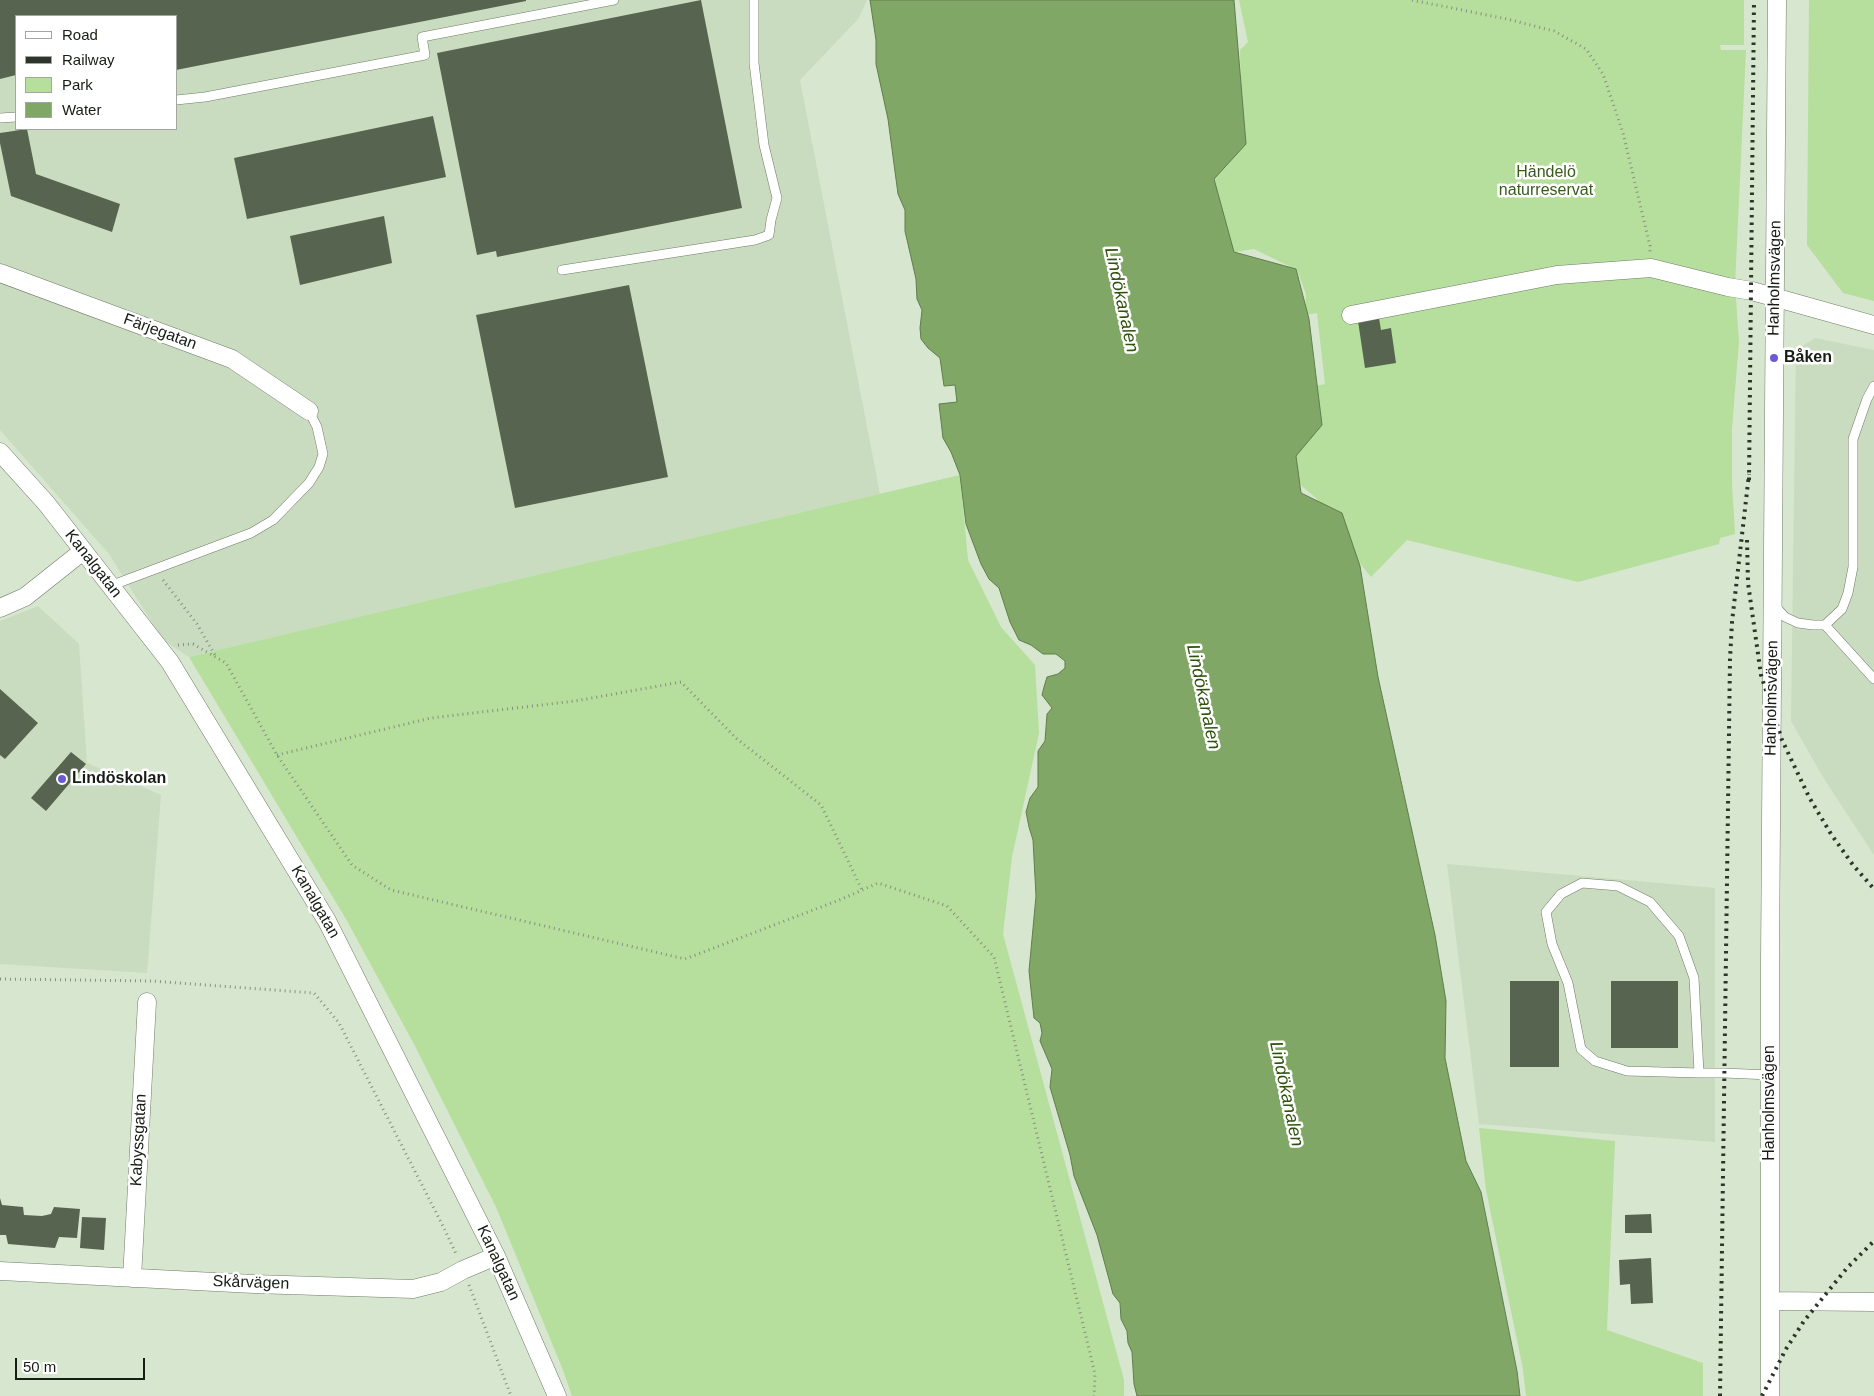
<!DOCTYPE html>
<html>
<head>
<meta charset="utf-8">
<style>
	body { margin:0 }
	#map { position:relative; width:1874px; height:1396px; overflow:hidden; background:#d7e6ce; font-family:Helvetica,sans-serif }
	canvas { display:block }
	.legend { position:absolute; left:15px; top:15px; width:162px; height:115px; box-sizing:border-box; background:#fff; border:1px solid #a2a5a1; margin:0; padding:6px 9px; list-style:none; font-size:15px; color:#171d14 }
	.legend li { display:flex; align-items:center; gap:10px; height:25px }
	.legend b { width:25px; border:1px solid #a2a5a1 }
	.scale { position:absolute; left:15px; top:1358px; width:130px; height:22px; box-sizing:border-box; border:2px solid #171d14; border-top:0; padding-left:6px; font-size:15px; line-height:18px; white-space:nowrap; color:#171d14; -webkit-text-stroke:4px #fff; paint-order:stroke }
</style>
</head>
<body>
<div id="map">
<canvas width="1874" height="1396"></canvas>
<ul class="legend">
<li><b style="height:6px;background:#fff"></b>Road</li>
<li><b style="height:6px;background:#2d3429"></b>Railway</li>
<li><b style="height:14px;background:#b6de9c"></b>Park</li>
<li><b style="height:14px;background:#80a766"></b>Water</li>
</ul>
<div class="scale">50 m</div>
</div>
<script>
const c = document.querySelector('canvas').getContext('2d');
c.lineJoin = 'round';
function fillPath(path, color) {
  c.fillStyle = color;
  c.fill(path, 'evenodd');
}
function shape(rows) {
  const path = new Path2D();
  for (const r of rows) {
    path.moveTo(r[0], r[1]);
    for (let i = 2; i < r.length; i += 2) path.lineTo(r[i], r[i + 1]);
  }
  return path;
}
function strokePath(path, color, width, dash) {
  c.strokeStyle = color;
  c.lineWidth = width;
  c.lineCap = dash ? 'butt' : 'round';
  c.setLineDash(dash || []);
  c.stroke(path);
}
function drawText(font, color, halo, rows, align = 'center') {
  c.font = font + ' Helvetica,sans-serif';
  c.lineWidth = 5;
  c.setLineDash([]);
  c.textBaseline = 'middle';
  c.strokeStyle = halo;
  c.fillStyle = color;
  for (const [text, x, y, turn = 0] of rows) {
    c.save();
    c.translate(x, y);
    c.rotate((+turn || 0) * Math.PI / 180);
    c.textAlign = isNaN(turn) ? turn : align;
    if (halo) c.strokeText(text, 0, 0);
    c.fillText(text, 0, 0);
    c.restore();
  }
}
const built = shape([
	[0,0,867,0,858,19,800,80,880,494,189,657,163,640,109,554,0,430],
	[16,16,176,16,176,129,16,129],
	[1815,338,1874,350,1874,855,1826,782,1791,721,1796,350],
	[38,606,79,644,87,763,161,795,147,973,0,964,0,621],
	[1447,864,1715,888,1715,1142,1479,1124]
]);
const green = shape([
	[1239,0,1744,0,1744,45,1720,45,1721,50,1746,50,1735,285,1739,342,1732,428,1732,484,1735,534,1720,538,1719,544,1578,582,1407,540,1371,577,1350,551,1316,498,1289,475,1316,386,1325,384,1317,313,1305,315,1306,294,1297,270,1254,249,1229,253,1212,170,1242,140,1240,50,1248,42],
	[1809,0,1874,0,1874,301,1843,293,1807,245],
	[960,475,968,560,1001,627,1035,665,1039,733,1012,857,1003,934,1124,1380,1124,1396,572,1396,563,1370,496,1207,415,1046,346,919,189,657],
	[1479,1128,1615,1141,1607,1330,1703,1363,1703,1396,1526,1396,1523,1369,1486,1190]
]);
const water = shape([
	[870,0,1234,0,1246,144,1214,179,1234,252,1296,269,1309,319,1322,425,1296,456,1301,493,1342,513,1360,566,1378,677,1435,935,1446,1001,1445,1058,1466,1161,1481,1192,1517,1371,1520,1396,1137,1396,1134,1384,1132,1352,1128,1343,1127,1331,1121,1319,1120,1303,1113,1294,1097,1235,1074,1176,1070,1155,1050,1087,1052,1069,1040,1041,1042,1033,1040,1023,1034,1018,1029,971,1036,896,1033,840,1029,827,1026,812,1030,798,1038,787,1038,751,1045,741,1047,714,1052,708,1042,695,1044,687,1047,677,1058,674,1065,668,1065,661,1056,654,1043,654,1031,645,1019,640,1010,622,999,588,989,579,981,564,966,524,960,475,951,452,943,438,939,404,957,402,955,385,944,386,940,358,928,348,921,339,920,328,922,310,917,299,916,279,905,231,905,210,898,194,888,119,876,64,876,40,870,0]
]);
const building = shape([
	[0,0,526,0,526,1,176,70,176,16,16,16,16,75,0,79],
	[701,0,742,208,497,257,496,251,477,255,437,53],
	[433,116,446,177,247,219,234,158],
	[27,129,36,174,120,204,112,232,11,196,0,143,0,133],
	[384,216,392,263,300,285,290,236],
	[629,285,668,477,515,508,476,315],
	[1379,318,1381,330,1391,328,1396,363,1365,368,1358,321],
	[0,689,38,723,5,759,0,755],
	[71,752,86,764,46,811,31,798],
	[1510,981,1559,981,1559,1067,1510,1067],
	[1611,981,1678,981,1678,1048,1611,1048],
	[0,1198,2,1205,23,1207,24,1215,42,1216,51,1214,54,1207,80,1209,77,1238,59,1237,55,1248,8,1244,6,1235,0,1235],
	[1651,1214,1652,1233,1625,1233,1625,1215],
	[82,1217,106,1218,104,1250,80,1248],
	[1651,1258,1653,1303,1631,1304,1630,1284,1620,1285,1619,1260]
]);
const path = shape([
	[1412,0,1507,19,1554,31,1586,49,1603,74,1623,133,1650,246,1650,253],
	[163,580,197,624,216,657],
	[178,645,193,644,226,663,277,755,352,865,391,890,685,959,842,899,878,883,947,906,994,957,1095,1374,1094,1396],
	[277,755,431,718,575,701,681,682,737,739,821,805,862,890],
	[0,979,152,981,314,993,339,1023,444,1228,457,1256],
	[469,1285,511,1396]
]);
const lane = shape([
	[176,100,205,97,425,55,422,37,614,0],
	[0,118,16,117],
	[562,270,755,240,769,235,771,220,777,198,764,145,754,63,754,0],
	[110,586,251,533,273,520,309,483,319,467,323,454,317,427,309,411],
	[1774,605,1785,617,1798,623,1813,625,1825,625,1842,609,1848,593,1853,567,1853,439,1867,399,1874,386],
	[1825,625,1874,679],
	[1699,1073,1694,978,1679,936,1650,902,1618,886,1582,883,1561,894,1546,912,1552,944,1568,983,1581,1049,1595,1061,1627,1071,1699,1073,1724,1073,1770,1075]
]);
const street = shape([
	[0,273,232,359,309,411],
	[1351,315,1557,275,1651,268,1728,287,1752,291,1874,325],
	[0,452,46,503,170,662,327,921,496,1256,557,1396],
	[0,608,25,597,83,551],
	[0,1271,254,1284,413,1289,441,1282,463,1270,496,1256],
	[132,1278,147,1002],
	[1770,1301,1874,1302],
	[1770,1396,1770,960,1777,0]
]);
const rail = shape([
	[1749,480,1754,0],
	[1747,540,1748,583,1761,675,1782,740,1809,797,1831,834,1853,865,1874,889],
	[1720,1396,1730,659,1732,622,1749,474],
	[1762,1396,1786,1349,1804,1321,1847,1268,1874,1241]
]);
const markers = [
	[1774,358,5,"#685bd5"],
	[62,779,5,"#685bd5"]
];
const parkNames = [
	["Händelö",1546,173],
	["naturreservat",1546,191]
];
const streetNames = [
	["Hanholmsvägen",1775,278,-89],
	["Färjegatan",160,332,20],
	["Kanalgatan",93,564,52],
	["Hanholmsvägen",1772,698,-89],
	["Kanalgatan",315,902,60],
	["Hanholmsvägen",1770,1103,-90],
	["Kabyssgatan",139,1140,-87],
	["Kanalgatan",498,1263,65],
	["Skårvägen",251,1283,2]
];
const poiNames = [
	["Båken",1784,358],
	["Lindöskolan",72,779]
];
const waterNames = [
	["Lindökanalen",1121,300,78],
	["Lindökanalen",1203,697,78],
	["Lindökanalen",1286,1094,78]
];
fillPath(built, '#c9dcbf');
fillPath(green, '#b6de9c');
fillPath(water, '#80a766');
strokePath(water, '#607e4d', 1);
fillPath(building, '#57644f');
strokePath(lane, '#6f7c67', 10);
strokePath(street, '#6f7c67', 19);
strokePath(path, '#86917f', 3, [1, 4]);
strokePath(lane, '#fff', 9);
strokePath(street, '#fff', 18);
strokePath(rail, '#2d3429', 4, [2.5, 5]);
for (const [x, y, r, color] of markers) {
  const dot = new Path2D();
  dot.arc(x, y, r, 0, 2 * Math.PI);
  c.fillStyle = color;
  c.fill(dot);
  strokePath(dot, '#fff', 2);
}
drawText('16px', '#375b18', '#fff', parkNames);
drawText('16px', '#171d14', '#fff', streetNames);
drawText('bold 16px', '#171d14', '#fff', poiNames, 'left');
drawText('italic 18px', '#2f530d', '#fff', waterNames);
</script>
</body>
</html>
